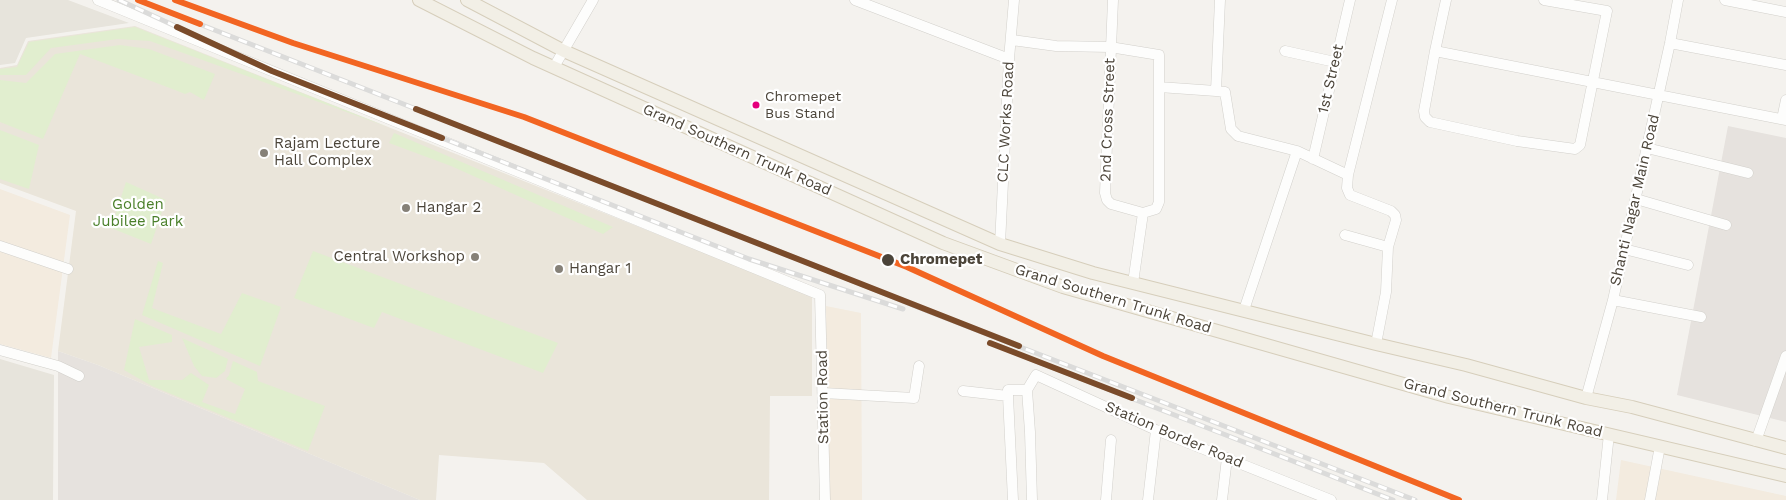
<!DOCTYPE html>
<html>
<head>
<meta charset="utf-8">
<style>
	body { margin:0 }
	canvas { display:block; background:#f4f2ee }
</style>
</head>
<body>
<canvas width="1786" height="500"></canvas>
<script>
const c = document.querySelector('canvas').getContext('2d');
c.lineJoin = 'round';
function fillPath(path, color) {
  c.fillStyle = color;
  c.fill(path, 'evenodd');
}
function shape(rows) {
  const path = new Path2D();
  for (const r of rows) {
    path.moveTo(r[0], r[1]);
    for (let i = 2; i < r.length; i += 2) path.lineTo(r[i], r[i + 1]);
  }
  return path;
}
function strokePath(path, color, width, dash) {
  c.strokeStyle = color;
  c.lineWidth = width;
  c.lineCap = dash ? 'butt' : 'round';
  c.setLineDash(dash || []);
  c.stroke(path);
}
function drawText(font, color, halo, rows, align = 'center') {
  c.font = font + ' "Work Sans",sans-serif';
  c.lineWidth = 4.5;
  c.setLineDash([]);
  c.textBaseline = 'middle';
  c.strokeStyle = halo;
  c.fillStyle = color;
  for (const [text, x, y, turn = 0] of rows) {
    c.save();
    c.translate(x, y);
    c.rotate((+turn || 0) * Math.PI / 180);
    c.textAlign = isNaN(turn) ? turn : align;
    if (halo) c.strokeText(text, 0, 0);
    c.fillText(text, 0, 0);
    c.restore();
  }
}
const residential = shape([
	[0,0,68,0,129,23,26,38,15,63,0,65],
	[0,359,54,375,53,500,0,500]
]);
const commercial = shape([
	[0,189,70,215,51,358,0,344],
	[826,306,861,313,862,500,828,500],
	[1621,460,1786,496,1786,500,1616,500]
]);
const industrial = shape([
	[1728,126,1786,138,1786,422,1677,395],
	[58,351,98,365,420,500,58,500]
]);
const education = shape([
	[135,26,812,296,812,396,770,396,769,500,587,500,544,463,439,455,436,500,420,500,98,365,58,351,76,211,0,183,0,68,17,65,28,41]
]);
const green = shape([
	[135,27,388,127,150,41,118,39,51,48,26,75,0,75,0,69,17,67,29,42],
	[120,45,149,49,215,74,204,100,190,92,185,94,175,90,80,54,43,139,0,122,0,80,26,83,55,54],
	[0,130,39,145,29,189,0,179],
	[394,133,613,227,603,234,451,166,389,143],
	[126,182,166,200,151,244,111,228],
	[313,251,558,343,543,373,382,312,374,328,371,327,294,298],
	[158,261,163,263,152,308,221,334,242,293,281,307,260,366,142,315],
	[135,319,172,335,172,342,139,347,149,380,182,380,191,373,209,385,202,402,235,414,245,389,226,379,229,375,233,361,257,372,258,381,325,406,308,451,152,386,124,370],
	[182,338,228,359,225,371,216,378,202,376,194,366]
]);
const minor = shape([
	[98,0,820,295,825,500],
	[855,0,1009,59],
	[1113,0,1105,193,1107,200,1111,204,1143,213],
	[1446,0,1435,51,1786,120],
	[1725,0,1786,12],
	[1012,40,1056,46,1110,47,1159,55,1159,202,1156,209,1143,213],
	[1670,43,1786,65],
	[1285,51,1335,62],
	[1435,51,1424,111,1425,117,1430,122,1517,141,1575,149,1580,145,1607,11,1544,0],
	[554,67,593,0],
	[1159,87,1216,91,1220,0],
	[1216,91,1225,92,1231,129,1238,136,1297,151,1348,175],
	[1782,119,1786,100],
	[1647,148,1748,173],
	[1313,159,1350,0],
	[1636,199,1726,225],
	[1345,235,1388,247],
	[1000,244,1009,59,1014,0],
	[0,246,68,269],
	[1624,249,1688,265],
	[1133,283,1143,213],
	[1613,300,1701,317],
	[1244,310,1297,151],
	[1376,344,1386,292,1388,247,1396,220,1395,215,1391,211,1350,195,1347,188,1348,175,1392,0],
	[0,350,58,366,79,376],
	[1027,390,1036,375,1156,430,1331,500],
	[963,391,1008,396],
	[823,393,914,398,919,366],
	[1586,398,1613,300,1670,43,1678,0],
	[1756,441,1786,356],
	[1013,500,1008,396,1008,390,1027,390,1030,432,1032,500],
	[1106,500,1111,440],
	[1148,500,1156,430],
	[1222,500,1227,458],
	[1602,500,1609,434],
	[1650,500,1660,446]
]);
const major = shape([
	[419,0,533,58,943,243,1063,287,1449,397,1786,476],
	[467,0,564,51,1000,244,1093,273,1376,344,1466,365,1586,398,1632,407,1786,448]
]);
const rail = shape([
	[119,0,272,71,749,259,903,309],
	[138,0,791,256,930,312,1415,500],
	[1028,358,1393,500]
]);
const rail1 = shape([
	[138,0,200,24],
	[175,0,293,43,524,117,907,267,1103,356,1459,500]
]);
const rail2 = shape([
	[177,27,272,71,442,138],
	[416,109,1019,346],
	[990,343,1132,398]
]);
const markers = [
	[756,105,4.5,"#e5007d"],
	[264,153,5,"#868178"],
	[406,208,5,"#868178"],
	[475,257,5,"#868178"],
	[888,260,7,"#4b4439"],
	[559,269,5,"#868178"]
];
const busNames = [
	["Chromepet",765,97],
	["Bus Stand",765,114]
];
const streetNames = [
	["1st Street",1331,79,-77],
	["2nd Cross Street",1108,120,-88],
	["CLC Works Road",1006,122,-87],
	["Grand Southern Trunk Road",737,150,24],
	["Shanti Nagar Main Road",1635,200,-77],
	["Grand Southern Trunk Road",1113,299,17],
	["Station Road",823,397,-91],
	["Grand Southern Trunk Road",1503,408,14],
	["Station Border Road",1174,435,23]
];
const poiNames = [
	["Rajam Lecture",274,144],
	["Hall Complex",274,161],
	["Hangar 2",416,208],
	["Central Workshop",465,257,"right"],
	["Hangar 1",569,269]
];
const parkNames = [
	["Golden",138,205],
	["Jubilee Park",138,222]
];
const stopNames = [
	["Chromepet",900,260]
];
fillPath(residential, '#e7e4dc');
fillPath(commercial, '#f3ebdf');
fillPath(industrial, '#e6e2de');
fillPath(education, '#eae5da');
fillPath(green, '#e1eecf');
strokePath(minor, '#d2d0cb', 11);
strokePath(major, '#d6cebb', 14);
strokePath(minor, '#fdfdfc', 10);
strokePath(major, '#f2efe6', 12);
strokePath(rail, '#dbdbda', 5);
strokePath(rail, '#fff', 3, [9]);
strokePath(rail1, '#f26522', 6);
strokePath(rail2, '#7a4b2a', 6);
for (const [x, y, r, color] of markers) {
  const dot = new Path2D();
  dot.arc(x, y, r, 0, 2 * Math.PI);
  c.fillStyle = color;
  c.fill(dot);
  strokePath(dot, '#fff', 2);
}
drawText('14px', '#4b4439', '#fff', busNames, 'left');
drawText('15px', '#4b4439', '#fff', streetNames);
drawText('15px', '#4b4439', '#fff', poiNames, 'left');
drawText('15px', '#4a7f2a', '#fff', parkNames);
drawText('bold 15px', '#4b4439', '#fff', stopNames, 'left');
</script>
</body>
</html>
